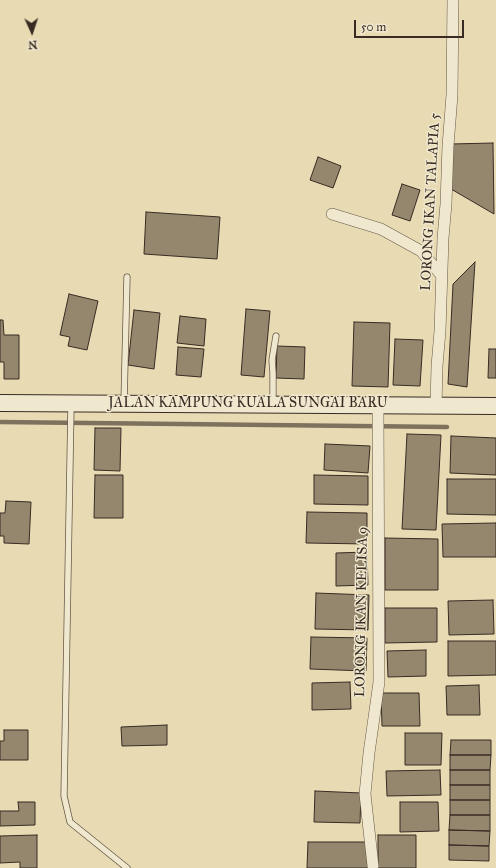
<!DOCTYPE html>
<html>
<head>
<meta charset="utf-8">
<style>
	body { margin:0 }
	#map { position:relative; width:496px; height:868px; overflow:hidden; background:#e8dbb4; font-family:"IM FELL Great Primer",serif }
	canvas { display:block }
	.north { position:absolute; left:12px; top:12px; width:40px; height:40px; -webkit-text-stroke:3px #f0e8ce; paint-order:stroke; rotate:177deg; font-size:11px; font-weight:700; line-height:16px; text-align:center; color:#382b23 }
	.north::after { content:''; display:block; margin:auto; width:14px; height:18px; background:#382b23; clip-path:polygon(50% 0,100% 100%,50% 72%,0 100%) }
	.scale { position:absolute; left:354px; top:20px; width:110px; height:18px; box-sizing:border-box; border:2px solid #382b23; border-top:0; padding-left:5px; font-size:12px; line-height:14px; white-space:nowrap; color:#382b23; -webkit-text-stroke:3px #f0e8ce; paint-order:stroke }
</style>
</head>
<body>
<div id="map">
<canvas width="496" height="868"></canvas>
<div class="north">N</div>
<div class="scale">50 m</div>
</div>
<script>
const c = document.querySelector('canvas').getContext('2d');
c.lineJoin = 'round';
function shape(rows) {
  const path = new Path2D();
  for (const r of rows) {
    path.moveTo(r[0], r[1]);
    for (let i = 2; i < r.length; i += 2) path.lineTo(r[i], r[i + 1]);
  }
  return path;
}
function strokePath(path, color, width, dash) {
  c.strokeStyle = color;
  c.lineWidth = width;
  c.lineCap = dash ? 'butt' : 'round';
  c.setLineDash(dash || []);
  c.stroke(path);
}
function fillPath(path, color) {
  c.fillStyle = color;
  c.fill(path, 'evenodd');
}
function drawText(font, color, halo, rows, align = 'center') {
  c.font = font + ' "IM FELL Great Primer",serif';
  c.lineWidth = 3;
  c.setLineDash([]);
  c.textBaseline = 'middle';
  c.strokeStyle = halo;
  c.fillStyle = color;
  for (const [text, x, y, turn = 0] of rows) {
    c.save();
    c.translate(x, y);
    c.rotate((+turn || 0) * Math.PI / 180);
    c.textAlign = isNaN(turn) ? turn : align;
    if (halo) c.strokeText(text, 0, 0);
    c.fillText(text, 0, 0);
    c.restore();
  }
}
const stream = shape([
	[0,422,447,427]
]);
const building = shape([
	[493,143,494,214,451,189,451,144,493,143],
	[318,157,341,166,333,188,310,180,318,157],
	[402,184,420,190,410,221,392,215,402,184],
	[146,212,220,217,217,259,144,254,146,212],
	[475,262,467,387,448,384,453,284,475,262],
	[69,294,98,301,87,350,68,346,70,337,60,335,69,294],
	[246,309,270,311,264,377,241,375,246,309],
	[134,310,160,313,154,369,128,365,134,310],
	[180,316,206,319,204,346,177,343,180,316],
	[0,320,3,320,4,335,19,335,19,379,4,379,4,362,0,362,0,320],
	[354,322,390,323,388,387,352,386,354,322],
	[395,339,423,340,420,386,393,385,395,339],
	[277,346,305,347,304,379,276,378,277,346],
	[178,347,204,349,201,377,176,375,178,347],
	[489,349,496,349,496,378,488,378,489,349],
	[95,428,121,428,120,471,94,470,95,428],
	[407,434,441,435,436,530,402,529,407,434],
	[451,436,496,438,496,475,450,473,451,436],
	[325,444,370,446,368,473,324,470,325,444],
	[95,475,123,475,123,518,94,518,95,475],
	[314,475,368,476,368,505,314,504,314,475],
	[447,479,496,479,496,515,447,514,447,479],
	[6,501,31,502,29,544,4,543,4,536,0,536,0,513,5,513,6,501],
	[307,512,367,513,367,544,306,543,307,512],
	[496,523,496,557,443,557,442,524,496,523],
	[385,538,438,539,438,590,385,590,385,538],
	[367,552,368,585,336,586,336,553,367,552],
	[316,593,369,595,368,630,315,629,316,593],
	[493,600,494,634,449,635,448,601,493,600],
	[385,608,437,608,437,642,385,643,385,608],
	[311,637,367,638,366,671,310,669,311,637],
	[448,641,496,641,496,675,448,676,448,641],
	[426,650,426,676,388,677,387,651,426,650],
	[350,682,351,709,312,710,312,683,350,682],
	[479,685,480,715,447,715,446,686,479,685],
	[381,693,419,693,420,726,382,726,381,693],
	[167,725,167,745,122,746,121,727,167,725],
	[4,730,28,730,28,760,0,760,0,741,4,741,4,730],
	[405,733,442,733,441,765,405,765,405,733],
	[451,740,491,740,491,755,450,755,451,740],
	[450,755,491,755,490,770,450,770,450,755],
	[440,770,441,795,387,796,386,771,440,770],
	[450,770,490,770,490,785,450,785,450,770],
	[450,785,490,785,490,800,450,800,450,785],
	[315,791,361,793,360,823,314,822,315,791],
	[450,800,490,800,490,815,450,815,450,800],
	[18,802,35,802,35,825,0,826,0,811,19,811,18,802],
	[400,802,438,802,439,831,400,832,400,802],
	[450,815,490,815,490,831,449,830,450,815],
	[449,830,490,831,489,846,449,845,449,830],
	[37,835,37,868,20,868,20,862,0,863,0,836,37,835],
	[378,835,416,835,416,868,378,868,378,835],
	[308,842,370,842,370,868,307,868,308,842],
	[449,845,489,846,489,861,449,860,449,845]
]);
const lane = shape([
	[124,403,127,277],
	[273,403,273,373,272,360,276,336],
	[71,406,64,796,70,822,127,868]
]);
const street = shape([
	[332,214,381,229,421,251,442,276],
	[436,406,437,366,440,331,443,238,446,204,448,146,452,95,453,0],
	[373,866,365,794,369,753,379,682,378,405]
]);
const secondary = shape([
	[0,403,496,406]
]);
const streetNames = [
	["LORONG IKAN TALAPIA 5",431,202,-87],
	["JALAN KAMPUNG KUALA SUNGAI BARU",248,404],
	["LORONG IKAN KELISA 9",362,612,-89]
];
strokePath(stream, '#7e715d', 4.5);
fillPath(building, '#94876e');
strokePath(building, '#382b23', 1);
strokePath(lane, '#645747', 7);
strokePath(street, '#645747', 12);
strokePath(secondary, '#382b23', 18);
strokePath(lane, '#f0e8ce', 5.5);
strokePath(street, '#f0e8ce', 11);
strokePath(secondary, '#f0e8ce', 16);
drawText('14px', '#382b23', '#f0e8ce', streetNames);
</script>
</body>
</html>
